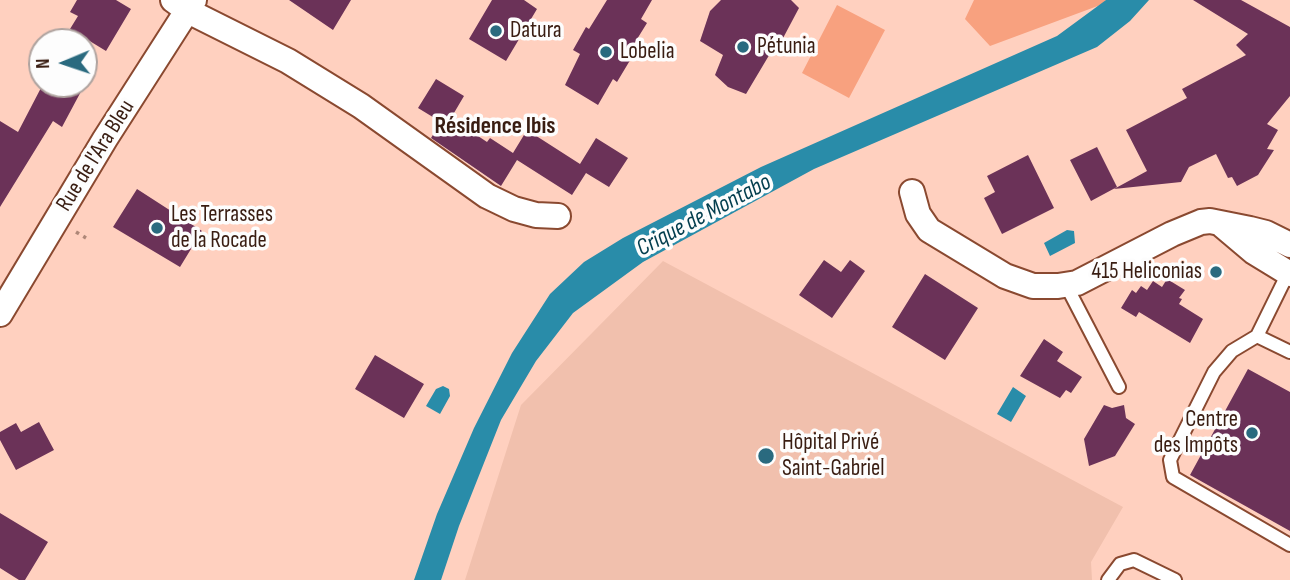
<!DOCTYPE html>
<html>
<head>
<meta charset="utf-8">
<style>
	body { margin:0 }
	#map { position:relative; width:1290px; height:580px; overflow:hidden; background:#ffd0bf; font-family:"Sofia Sans Condensed",sans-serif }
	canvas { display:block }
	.north { position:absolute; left:28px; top:28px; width:70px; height:70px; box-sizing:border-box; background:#fdfdfd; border:2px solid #afa39f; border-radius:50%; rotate:268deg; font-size:19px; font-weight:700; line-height:28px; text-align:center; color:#391d12 }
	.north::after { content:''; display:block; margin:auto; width:24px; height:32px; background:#2a6a7f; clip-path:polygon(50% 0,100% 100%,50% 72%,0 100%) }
</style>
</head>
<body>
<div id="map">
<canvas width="1290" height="580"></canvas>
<div class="north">N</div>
</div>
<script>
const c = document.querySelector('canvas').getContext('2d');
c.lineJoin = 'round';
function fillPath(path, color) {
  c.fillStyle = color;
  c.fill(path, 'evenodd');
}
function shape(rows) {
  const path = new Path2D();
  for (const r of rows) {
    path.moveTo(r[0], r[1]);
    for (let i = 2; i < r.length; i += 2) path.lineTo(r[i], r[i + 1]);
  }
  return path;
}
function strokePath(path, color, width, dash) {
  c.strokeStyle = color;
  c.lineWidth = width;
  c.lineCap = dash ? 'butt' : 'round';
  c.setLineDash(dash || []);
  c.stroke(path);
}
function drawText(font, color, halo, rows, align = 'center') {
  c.font = font + ' "Sofia Sans Condensed",sans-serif';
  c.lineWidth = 7;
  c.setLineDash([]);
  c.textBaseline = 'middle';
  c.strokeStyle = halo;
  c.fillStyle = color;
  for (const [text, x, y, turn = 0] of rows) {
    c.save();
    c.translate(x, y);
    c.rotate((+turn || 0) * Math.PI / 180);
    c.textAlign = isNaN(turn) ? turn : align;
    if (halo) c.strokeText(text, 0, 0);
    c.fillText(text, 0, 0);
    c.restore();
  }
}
const built = shape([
	[663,261,1123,507,1091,562,1092,580,465,580,521,405]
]);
const green = shape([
	[974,0,1106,0,1103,4,990,46,965,19],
	[837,5,885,30,849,98,802,73]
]);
const water = shape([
	[1106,0,1149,0,1130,21,1097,47,814,169,643,262,573,313,536,361,501,420,459,526,441,580,414,580,437,514,474,428,512,353,550,294,584,262,623,238,761,167,1057,36],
	[1067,230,1074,231,1075,243,1050,256,1044,243],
	[443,386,449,389,450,396,440,414,426,406,436,389],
	[1013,387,1026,396,1011,422,997,414]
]);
const building = shape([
	[77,0,116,0,131,9,106,51,70,29,78,16,70,12],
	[289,0,351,0,333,30],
	[492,0,524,0,537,9,506,61,469,39],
	[607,0,652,0,641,19,647,23,634,44,638,47,617,82,613,79,598,105,565,85,580,54,573,50,586,27,589,29],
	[721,0,791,0,799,8,782,40,771,52,746,94,728,87,715,75,723,55,700,41,710,11],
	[1193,0,1241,0,1290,27,1290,96,1267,124,1278,130,1267,149,1274,150,1258,175,1237,186,1232,177,1228,178,1216,154,1189,167,1181,182,1114,189,1147,171,1126,130,1187,98,1182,89,1246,55,1236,45,1248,34],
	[436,79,464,96,451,118,487,142,490,138,513,153,527,130,580,164,596,138,628,158,609,187,586,173,572,195,517,160,501,186,431,138,441,122,418,108],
	[43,84,85,84,62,127,53,121,0,207,0,121,18,132],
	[1097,147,1117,187,1091,201,1070,160],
	[1028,155,1054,208,1002,234,984,198,995,192,987,176],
	[137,189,202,231,180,267,113,227],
	[824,260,841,272,850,260,865,271,832,318,799,295],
	[925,274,978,308,945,360,892,327],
	[1167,279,1185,290,1179,298,1182,299,1179,304,1203,319,1190,343,1139,312,1136,317,1121,308,1132,290,1136,293,1141,286,1147,290,1153,281,1162,287],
	[1044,339,1063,352,1057,361,1082,377,1071,393,1066,390,1060,398,1020,376],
	[375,355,424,384,404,418,355,389],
	[1248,369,1290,392,1290,531,1190,475],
	[1104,405,1112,408,1124,405,1126,418,1135,424,1115,456,1089,466,1084,439],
	[39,422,54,450,16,470,0,440,0,432,16,423,21,432],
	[0,513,48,542,25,580,19,580,0,568]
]);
const path = shape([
	[76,232,86,238]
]);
const service = shape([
	[1288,273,1257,336,1232,351,1214,372,1170,460,1173,477,1290,545],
	[1066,285,1119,387],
	[1257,336,1290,352],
	[1108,580,1120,564,1134,560,1175,580]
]);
const minor = shape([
	[173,0,188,11,288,61,361,106,487,196,514,209,536,215,558,216],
	[912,192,918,214,929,230,1005,276,1033,286,1058,286,1077,283,1172,234,1201,222,1210,221,1250,229,1266,233,1290,245],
	[1222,225,1254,252,1290,274],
	[0,314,105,139,194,0]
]);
const markers = [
	[496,31,7,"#2a6a7f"],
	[743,47,7,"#2a6a7f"],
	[606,52,7,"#2a6a7f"],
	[157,228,7,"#2a6a7f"],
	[1216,272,7,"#2a6a7f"],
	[1252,433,7,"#2a6a7f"],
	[766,456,9,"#2a6a7f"]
];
const poiNames = [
	["Datura",510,31],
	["Pétunia",757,47],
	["Lobelia",620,52],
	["Les Terrasses",171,215],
	["de la Rocade",171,241],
	["415 Heliconias",1202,272,"right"],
	["Centre",1238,420,"right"],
	["des Impôts",1238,446,"right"],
	["Hôpital Privé",782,443],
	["Saint-Gabriel",782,469]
];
const streetNames = [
	["Rue de l'Ara Bleu",96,156,-58]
];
const neighbourhoodNames = [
	["Résidence Ibis",495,127]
];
const waterNames = [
	["Crique de Montabo",704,216,-28]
];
fillPath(built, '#f1c0ad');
fillPath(green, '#f8a17f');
fillPath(water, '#298ca9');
fillPath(building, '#6b3258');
strokePath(service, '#8a4930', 16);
strokePath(minor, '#8a4930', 28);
strokePath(path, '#ae8778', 3.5, [3.5, 5]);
strokePath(service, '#fff', 12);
strokePath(minor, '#fff', 24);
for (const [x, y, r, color] of markers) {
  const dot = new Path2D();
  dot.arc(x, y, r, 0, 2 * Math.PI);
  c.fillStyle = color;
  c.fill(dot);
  strokePath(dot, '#fdfdfd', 2.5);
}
drawText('23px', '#391d12', '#fdfdfd', poiNames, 'left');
drawText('23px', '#391d12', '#fdfdfd', streetNames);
drawText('bold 24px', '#391d12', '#fdfdfd', neighbourhoodNames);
drawText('italic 24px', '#023d4d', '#fdfdfd', waterNames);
</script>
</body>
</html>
